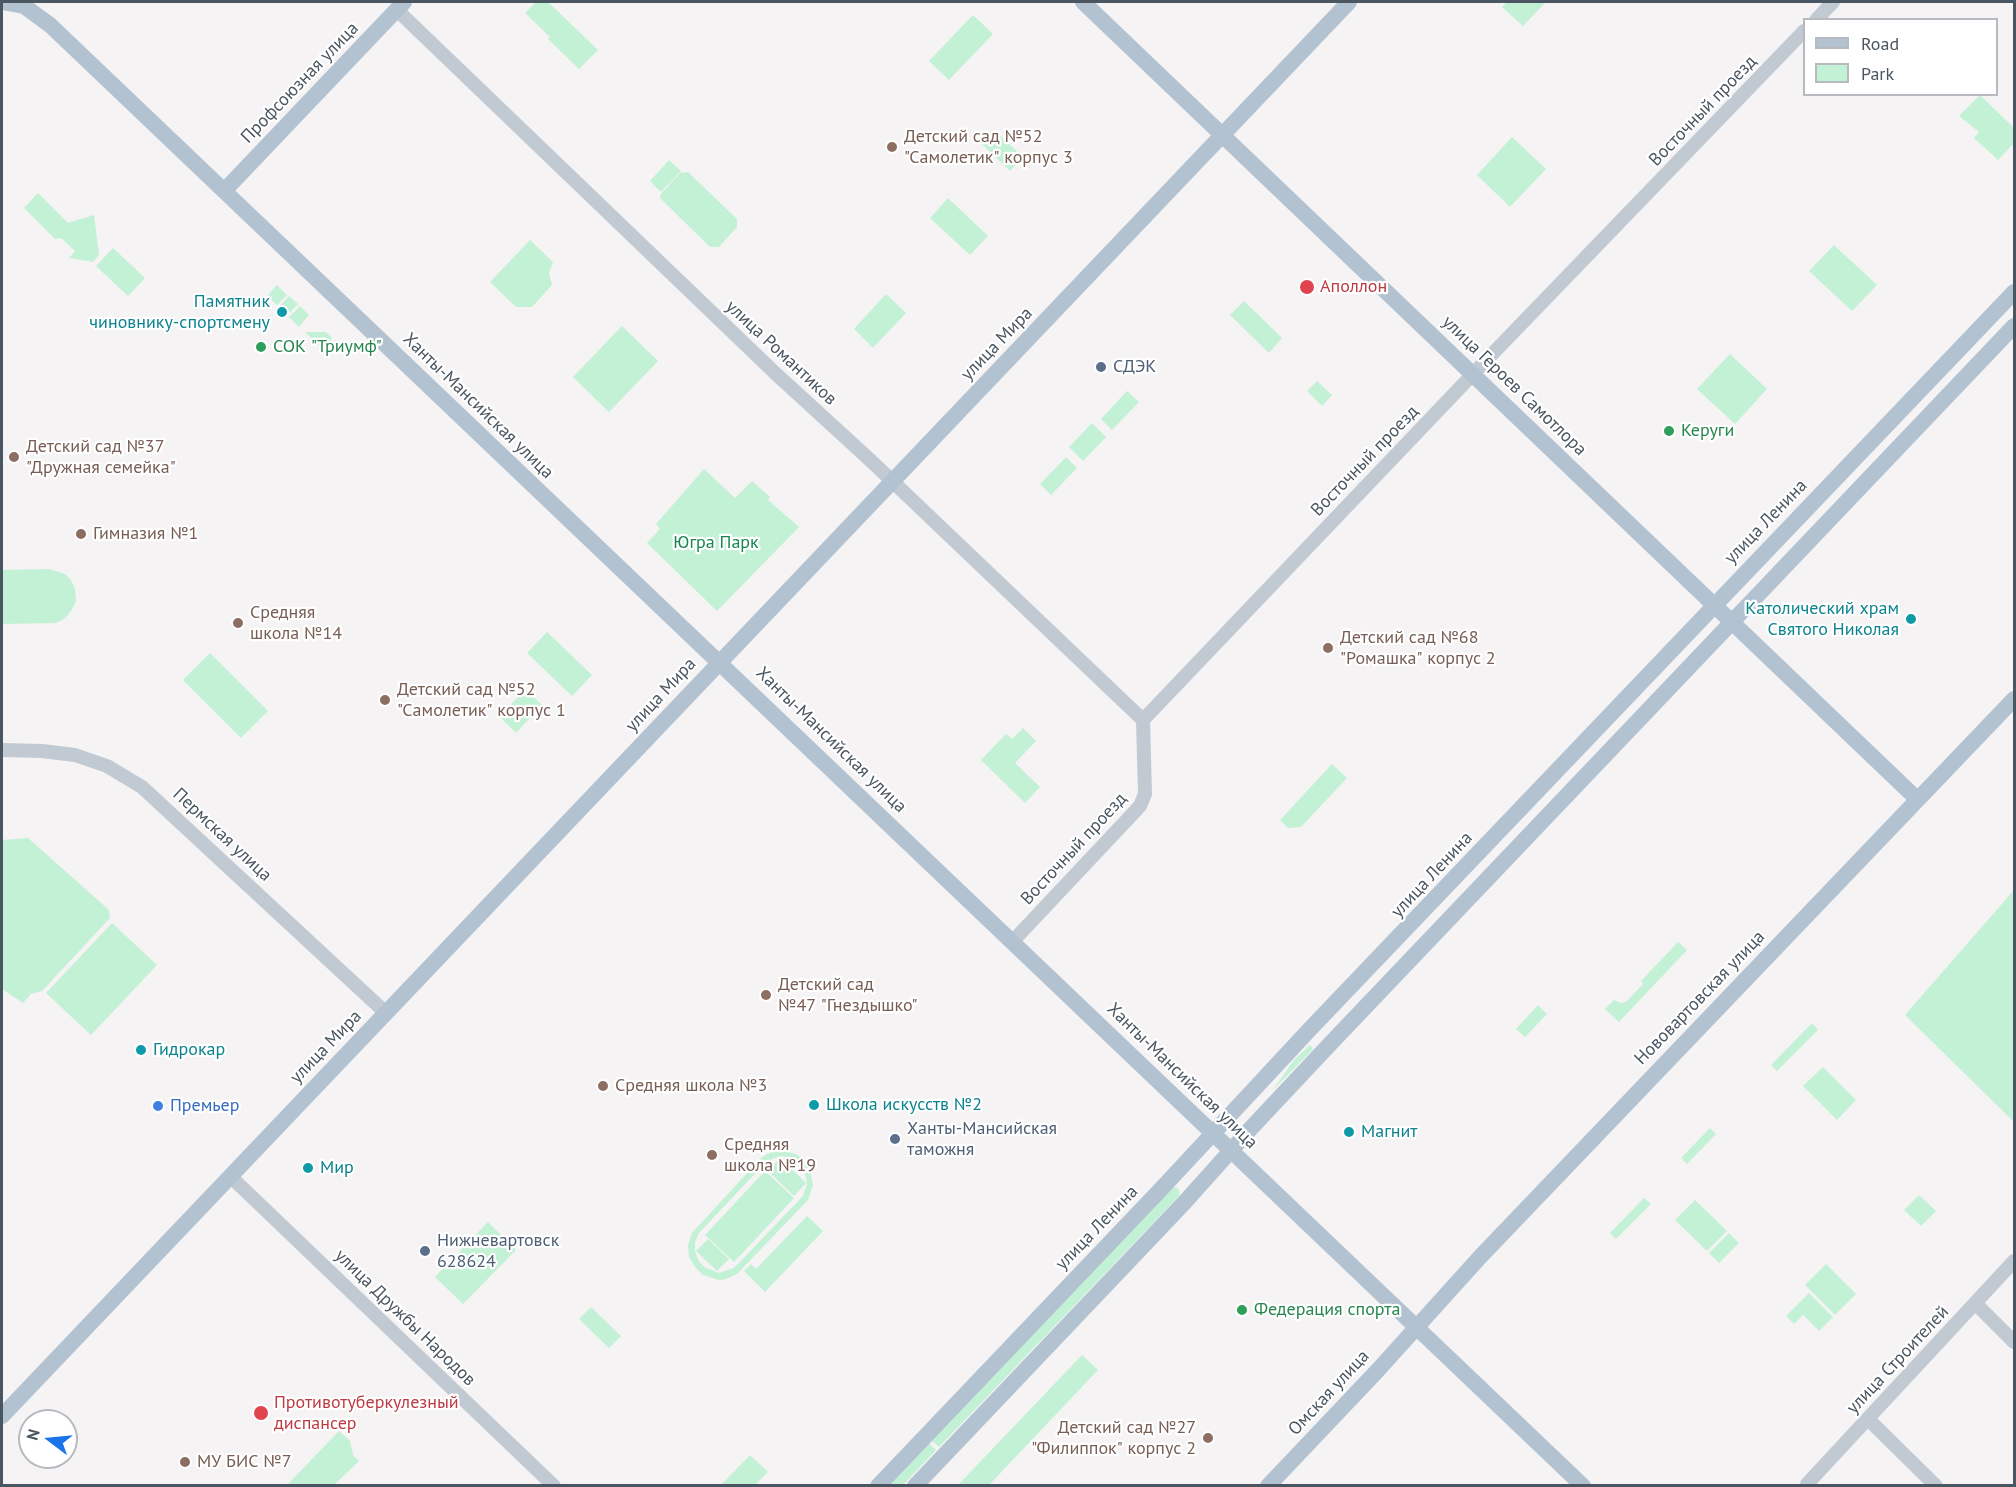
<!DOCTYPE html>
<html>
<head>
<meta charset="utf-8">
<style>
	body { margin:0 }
	#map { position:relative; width:2016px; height:1487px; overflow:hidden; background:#f5f3f3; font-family:"PT Sans",sans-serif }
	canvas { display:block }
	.frame { position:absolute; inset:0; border:3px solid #4a5661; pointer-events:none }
	.legend { position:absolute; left:1803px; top:18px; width:195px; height:78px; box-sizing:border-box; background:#fff; border:2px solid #b7bbc0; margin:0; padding:8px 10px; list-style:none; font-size:18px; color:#4a5661 }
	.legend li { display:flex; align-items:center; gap:12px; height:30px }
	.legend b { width:30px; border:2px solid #b7bbc0 }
	.north { position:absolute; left:18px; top:1409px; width:60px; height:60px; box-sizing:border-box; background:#fff; border:2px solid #b7bbc0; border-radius:50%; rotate:286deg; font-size:16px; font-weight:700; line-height:24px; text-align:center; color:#4a5661 }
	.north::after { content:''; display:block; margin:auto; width:21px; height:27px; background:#1a73e8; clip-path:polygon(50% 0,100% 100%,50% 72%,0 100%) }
</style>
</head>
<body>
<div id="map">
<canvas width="2016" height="1487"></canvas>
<div class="frame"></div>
<ul class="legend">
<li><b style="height:8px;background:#b3c2d1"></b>Road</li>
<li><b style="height:16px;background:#c3f1d5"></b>Park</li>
</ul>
<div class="north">N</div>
</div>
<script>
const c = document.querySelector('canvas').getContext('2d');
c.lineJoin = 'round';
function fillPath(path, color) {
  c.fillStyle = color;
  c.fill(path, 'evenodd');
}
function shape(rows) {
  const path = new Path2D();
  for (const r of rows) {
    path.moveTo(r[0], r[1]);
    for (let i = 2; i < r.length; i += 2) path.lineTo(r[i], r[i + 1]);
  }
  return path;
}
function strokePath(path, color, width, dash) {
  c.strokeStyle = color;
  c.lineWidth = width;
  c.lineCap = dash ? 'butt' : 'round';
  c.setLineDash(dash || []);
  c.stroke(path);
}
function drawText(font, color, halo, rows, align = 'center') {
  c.font = font + ' "PT Sans",sans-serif';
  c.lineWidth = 4.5;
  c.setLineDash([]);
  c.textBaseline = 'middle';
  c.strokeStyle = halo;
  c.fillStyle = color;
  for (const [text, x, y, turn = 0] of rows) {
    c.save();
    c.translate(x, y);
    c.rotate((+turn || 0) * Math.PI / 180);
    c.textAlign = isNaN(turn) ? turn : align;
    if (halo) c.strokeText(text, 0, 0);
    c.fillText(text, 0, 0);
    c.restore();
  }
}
const green = shape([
	[536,2,548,2,598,50,579,69,548,39,550,37,525,13],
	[1507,2,1546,2,1523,26,1502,7],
	[973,15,993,34,949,80,929,61],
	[1980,95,2014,128,2014,143,1998,160,1974,138,1979,132,1959,116],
	[990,131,993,133,995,131,1023,157,1010,171,982,144,984,142,981,140],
	[1512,137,1546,169,1510,207,1477,175],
	[669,160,681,171,661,192,650,181],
	[688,172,737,219,737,227,719,247,710,247,660,198,661,194,680,173],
	[38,193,68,223,94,215,99,255,93,262,69,258,75,251,61,238,55,239,24,208],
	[948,198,988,236,970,255,930,218],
	[530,240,553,262,549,273,552,285,532,307,516,307,490,282],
	[1834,245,1877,285,1852,311,1809,271],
	[113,248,145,278,128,296,96,266],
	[277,285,287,295,277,305,267,296],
	[886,294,906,313,873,348,854,329],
	[289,296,298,304,287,315,285,308,280,306],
	[1244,301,1282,338,1269,353,1230,315],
	[300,306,309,315,299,327,289,317],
	[622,326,658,361,609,412,573,377],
	[305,332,326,332,332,338,322,349],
	[1730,354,1767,389,1735,424,1697,389],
	[1317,381,1332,395,1322,406,1307,391],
	[1127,391,1139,402,1112,430,1101,419],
	[1092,423,1106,437,1083,461,1069,447],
	[1066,457,1077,468,1051,495,1040,484],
	[704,469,735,498,752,481,770,497,768,500,799,527,717,611,647,543,660,529,656,524],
	[49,569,65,574,71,580,75,589,76,601,71,611,64,619,56,623,2,624,2,570],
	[547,632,592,675,572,696,527,653],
	[210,653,268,711,241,738,183,680],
	[525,689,542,705,516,733,500,717],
	[1023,728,1036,741,1015,763,1040,787,1025,803,981,760,1006,734,1012,739],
	[1332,764,1347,778,1301,827,1288,828,1280,820],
	[28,838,109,910,110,918,42,991,31,994,23,1003,2,989,2,840],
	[2014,890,2014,1122,1905,1015],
	[112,923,157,965,91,1035,46,993],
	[1678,942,1687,950,1619,1022,1605,1009,1614,1000,1621,1003,1626,1002,1643,984,1641,981],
	[1538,1005,1547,1014,1525,1037,1516,1029],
	[1812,1023,1818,1030,1777,1071,1771,1065],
	[1310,1045,1313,1049,1272,1091,1294,1060],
	[1823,1067,1856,1100,1837,1120,1803,1086],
	[1710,1128,1716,1134,1687,1164,1681,1158],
	[783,1150,798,1155,809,1166,813,1185,808,1200,737,1274,726,1279,719,1280,703,1275,695,1267,689,1257,688,1245,692,1233,761,1158,771,1152],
	[783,1156,798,1162,805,1172,807,1184,803,1196,734,1268,719,1273,704,1267,698,1260,695,1251,695,1242,699,1233,765,1163,774,1158],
	[780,1158,806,1183,794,1196,768,1171],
	[765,1171,794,1198,734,1262,705,1235],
	[1172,1187,1178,1188,1180,1195,939,1447,931,1440],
	[1919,1195,1936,1211,1921,1226,1904,1210],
	[1644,1198,1651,1204,1616,1239,1610,1233],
	[1695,1200,1727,1231,1707,1251,1675,1220],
	[807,1216,823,1231,765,1292,744,1271,751,1264,756,1269],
	[488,1222,516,1250,463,1304,435,1277],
	[1729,1233,1739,1243,1719,1263,1709,1253],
	[708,1239,729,1259,717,1271,696,1251],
	[1826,1264,1856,1294,1835,1315,1805,1285],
	[1809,1293,1833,1317,1819,1331,1803,1315,1794,1324,1786,1316],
	[591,1307,621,1336,609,1348,579,1319],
	[1082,1355,1098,1370,989,1485,958,1485],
	[339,1431,350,1441,353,1455,359,1461,334,1485,287,1485],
	[929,1443,936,1450,903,1485,889,1486],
	[750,1455,768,1472,755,1485,721,1485]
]);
const minor = shape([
	[397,10,775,373,869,459,1143,720],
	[1816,20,1833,2],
	[2,750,42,751,75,755,107,766,142,787,386,1013],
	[1013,941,1140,806,1145,794,1143,720,1473,374,1804,31],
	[230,1176,554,1486],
	[1975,1303,2014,1342],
	[1868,1419,1936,1486],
	[1809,1486,1807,1484,2014,1261]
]);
const major = shape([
	[2,2,24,6,50,25,1583,1486],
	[1083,2,1917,799],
	[224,191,404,2],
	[2,1416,1349,2],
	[878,1486,1163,1187,1311,1028,2014,292],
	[915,1486,1184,1203,1253,1126,1330,1044,2014,326],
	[1268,1486,1378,1370,1480,1257,2014,699]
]);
const markers = [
	[892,147,6,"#8d6e63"],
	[1307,287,8,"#e0444e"],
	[282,312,6,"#0f9aa8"],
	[261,347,6,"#2e9e5b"],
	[1101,367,6,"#5c6f8a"],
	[1669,431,6,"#2e9e5b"],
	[14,457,6,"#8d6e63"],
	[81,534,6,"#8d6e63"],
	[1911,619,6,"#0f9aa8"],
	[238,623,6,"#8d6e63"],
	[1328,648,6,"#8d6e63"],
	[385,700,6,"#8d6e63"],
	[766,995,6,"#8d6e63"],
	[141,1050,6,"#0f9aa8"],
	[603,1086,6,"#8d6e63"],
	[814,1105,6,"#0f9aa8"],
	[158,1106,6,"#3f7fe0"],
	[1349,1132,6,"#0f9aa8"],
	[895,1139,6,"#5c6f8a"],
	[712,1155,6,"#8d6e63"],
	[308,1168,6,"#0f9aa8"],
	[425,1251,6,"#5c6f8a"],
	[1242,1310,6,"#2e9e5b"],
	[261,1413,8,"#e0444e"],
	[1208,1438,6,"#8d6e63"],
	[185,1462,6,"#8d6e63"]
];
const streetNames = [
	["Профсоюзная улица",300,83,-46],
	["Восточный проезд",1703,111,-46],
	["улица Мира",997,344,-46],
	["улица Романтиков",781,353,43],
	["улица Героев Самотлора",1514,386,44],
	["Ханты-Мансийская улица",478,406,44],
	["Восточный проезд",1365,461,-46],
	["улица Ленина",1766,522,-46],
	["улица Мира",661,695,-47],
	["Ханты-Мансийская улица",831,740,44],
	["Пермская улица",222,835,43],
	["Восточный проезд",1074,849,-47],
	["улица Ленина",1432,875,-47],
	["Нововартовская улица",1700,998,-46],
	["улица Мира",326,1047,-46],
	["Ханты-Мансийская улица",1182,1076,44],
	["улица Ленина",1097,1228,-46],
	["улица Дружбы Народов",405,1318,44],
	["улица Строителей",1898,1360,-47],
	["Омская улица",1329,1393,-47]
];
const educationNames = [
	["Детский сад №52",904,137],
	["\"Самолетик\" корпус 3",904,158],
	["Детский сад №37",26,447],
	["\"Дружная семейка\"",26,468],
	["Гимназия №1",93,534],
	["Средняя",250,613],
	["школа №14",250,634],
	["Детский сад №68",1340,638],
	["\"Ромашка\" корпус 2",1340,659],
	["Детский сад №52",397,690],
	["\"Самолетик\" корпус 1",397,711],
	["Детский сад",778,985],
	["№47 \"Гнездышко\"",778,1006],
	["Средняя школа №3",615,1086],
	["Средняя",724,1145],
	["школа №19",724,1166],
	["Детский сад №27",1196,1428,"right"],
	["\"Филиппок\" корпус 2",1196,1449,"right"],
	["МУ БИС №7",197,1462]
];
const healthNames = [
	["Аполлон",1320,287],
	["Противотуберкулезный",274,1403],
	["диспансер",274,1424]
];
const cultureNames = [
	["Памятник",270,302,"right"],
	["чиновнику-спортсмену",270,323,"right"],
	["Католический храм",1899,609,"right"],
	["Святого Николая",1899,630,"right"],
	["Гидрокар",153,1050],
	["Школа искусств №2",826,1105],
	["Магнит",1361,1132],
	["Мир",320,1168]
];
const leisureNames = [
	["СОК \"Триумф\"",273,347],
	["Керуги",1681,431],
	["Федерация спорта",1254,1310]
];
const serviceNames = [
	["СДЭК",1113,367],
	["Ханты-Мансийская",907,1129],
	["таможня",907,1150],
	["Нижневартовск",437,1241],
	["628624",437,1262]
];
const parkNames = [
	["Югра Парк",716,543]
];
const shopNames = [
	["Премьер",170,1106]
];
fillPath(green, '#c3f1d5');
strokePath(minor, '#c1cad2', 14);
strokePath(major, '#b3c2d1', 16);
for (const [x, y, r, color] of markers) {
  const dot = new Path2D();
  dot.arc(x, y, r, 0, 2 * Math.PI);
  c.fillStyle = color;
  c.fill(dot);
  strokePath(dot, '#fff', 2);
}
drawText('18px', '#4a5661', '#fff', streetNames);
drawText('18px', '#785e54', '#fff', educationNames, 'left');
drawText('18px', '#be3a42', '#fff', healthNames, 'left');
drawText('18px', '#0d838f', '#fff', cultureNames, 'left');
drawText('18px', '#27864d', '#fff', leisureNames, 'left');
drawText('18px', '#4e5e75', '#fff', serviceNames, 'left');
drawText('18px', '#17864f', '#fff', parkNames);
drawText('18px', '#366cbe', '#fff', shopNames, 'left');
</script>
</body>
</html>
